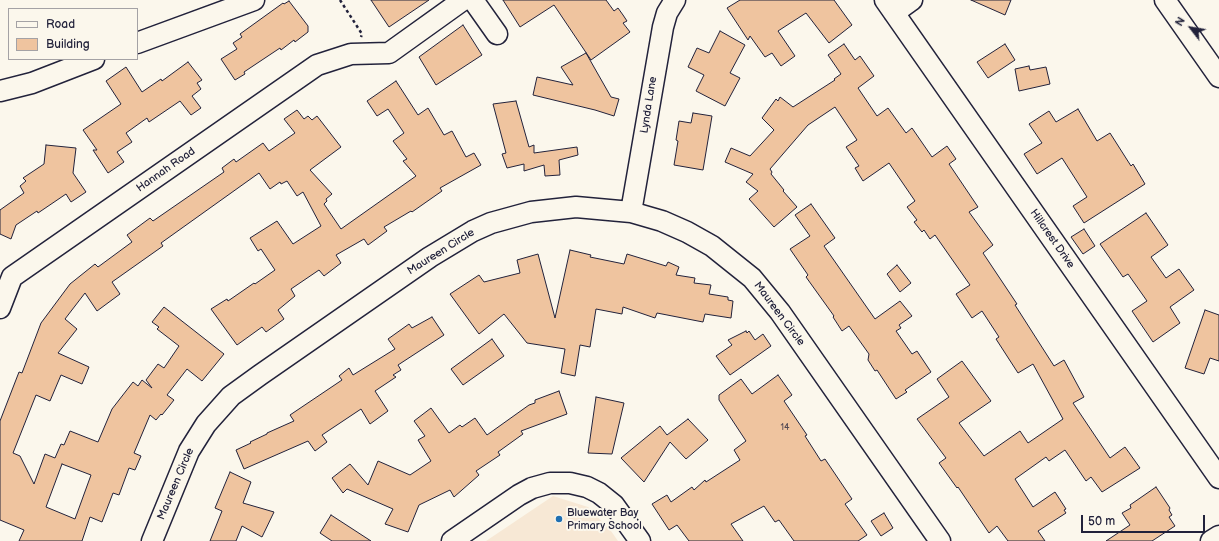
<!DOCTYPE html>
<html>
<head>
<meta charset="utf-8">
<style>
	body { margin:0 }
	#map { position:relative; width:1219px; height:541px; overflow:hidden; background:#fbf7ec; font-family:"Balsamiq Sans",sans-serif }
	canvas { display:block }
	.legend { position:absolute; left:8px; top:8px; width:130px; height:52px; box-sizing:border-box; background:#fbf7ec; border:1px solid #a4a2a5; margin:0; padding:5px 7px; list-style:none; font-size:12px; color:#22223b }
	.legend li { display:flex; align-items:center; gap:8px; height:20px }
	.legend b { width:20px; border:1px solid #a4a2a5 }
	.north { position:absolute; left:1171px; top:8px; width:40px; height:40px; -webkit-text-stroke:3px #fbf7ec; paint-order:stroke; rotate:301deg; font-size:11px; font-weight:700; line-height:16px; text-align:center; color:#22223b }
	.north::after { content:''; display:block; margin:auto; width:14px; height:18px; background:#22223b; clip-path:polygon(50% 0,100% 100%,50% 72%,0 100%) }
	.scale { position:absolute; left:1081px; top:515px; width:124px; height:18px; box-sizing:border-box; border:2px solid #22223b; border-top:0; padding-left:5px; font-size:12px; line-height:14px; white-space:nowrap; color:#22223b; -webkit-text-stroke:3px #fbf7ec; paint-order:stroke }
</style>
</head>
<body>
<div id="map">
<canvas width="1219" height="541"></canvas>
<ul class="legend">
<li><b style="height:5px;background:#fbf7ec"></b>Road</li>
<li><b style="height:11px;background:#efc49f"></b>Building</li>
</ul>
<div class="north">N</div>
<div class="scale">50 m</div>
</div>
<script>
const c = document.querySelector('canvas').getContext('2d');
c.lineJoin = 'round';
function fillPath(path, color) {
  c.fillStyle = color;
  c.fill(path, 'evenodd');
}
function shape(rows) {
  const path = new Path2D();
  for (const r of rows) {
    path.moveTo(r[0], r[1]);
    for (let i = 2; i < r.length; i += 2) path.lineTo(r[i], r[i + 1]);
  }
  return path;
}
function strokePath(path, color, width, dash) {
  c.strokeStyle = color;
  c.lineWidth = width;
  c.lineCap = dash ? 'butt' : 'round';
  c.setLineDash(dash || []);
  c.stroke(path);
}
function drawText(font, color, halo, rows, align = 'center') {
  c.font = font + ' "Balsamiq Sans",sans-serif';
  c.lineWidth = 4;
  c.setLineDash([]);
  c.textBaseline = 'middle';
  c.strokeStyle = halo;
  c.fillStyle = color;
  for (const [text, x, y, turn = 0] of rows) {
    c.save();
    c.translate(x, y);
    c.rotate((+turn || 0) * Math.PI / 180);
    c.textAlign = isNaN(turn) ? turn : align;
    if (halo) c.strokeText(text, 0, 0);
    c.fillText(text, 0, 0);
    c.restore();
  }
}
const built = shape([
	[553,496,588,507,611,531,618,541,486,541]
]);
const building = shape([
	[371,0,429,0,389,27,371,0],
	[503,0,606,0,614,11,618,8,623,15,627,21,623,23,630,32,591,60,554,5,520,27,503,0],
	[740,0,834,0,852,25,829,43,806,13,778,31,795,56,781,66,772,53,765,57,750,36,748,40,727,8,740,0],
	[971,0,1011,0,1005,15,971,0],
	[289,1,308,26,308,32,295,42,294,40,281,50,280,48,244,72,245,74,235,80,221,59,237,49,233,43,242,37,240,34,283,3,284,4,289,1],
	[463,25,482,55,436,85,419,57,463,25],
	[720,31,745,45,730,73,740,78,725,106,696,91,704,75,688,67,697,48,709,53,720,31],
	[844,44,855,60,860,56,874,76,858,88,877,116,888,108,906,133,912,128,932,157,947,146,956,159,949,164,978,207,969,212,993,245,983,253,1017,304,1015,305,1054,366,1064,360,1084,397,1073,403,1110,458,1125,447,1140,468,1102,492,1091,477,1086,481,1065,450,1049,461,1046,457,1015,479,1033,507,1055,492,1066,509,1064,510,1066,513,1038,531,1045,541,1008,541,997,526,989,533,958,487,957,488,939,463,946,458,917,419,949,397,937,379,962,361,991,401,959,423,984,456,1020,431,1028,443,1063,419,1033,364,1018,373,996,339,999,337,982,311,972,318,956,294,970,285,935,235,930,239,924,230,922,232,914,222,917,220,907,207,915,201,889,163,863,181,855,168,859,166,846,147,857,140,835,107,808,125,770,169,772,172,771,174,784,190,783,191,797,207,774,227,749,199,758,191,746,182,753,174,725,162,731,148,750,156,774,130,762,118,776,99,778,101,780,97,793,107,835,80,834,79,841,74,828,55,844,44],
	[1005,44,1015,60,988,78,977,62,1005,44],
	[586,53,611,97,619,99,614,116,595,110,533,95,537,77,573,85,561,67,586,53],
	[188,62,202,80,197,83,201,89,192,96,201,108,191,115,180,101,149,122,147,118,126,133,132,142,117,152,124,162,108,173,93,150,97,150,83,130,121,104,106,81,126,67,142,92,161,79,162,81,188,62],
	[1029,66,1030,70,1046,67,1050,84,1019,91,1015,69,1029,66],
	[396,81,418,115,428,108,444,135,452,131,466,157,474,153,481,165,440,188,442,191,412,212,411,211,384,227,387,231,368,245,364,239,336,255,341,263,324,276,319,270,291,289,295,296,278,310,284,319,266,332,262,327,237,345,211,309,227,299,228,301,254,283,255,284,275,270,261,249,258,251,250,238,277,221,293,244,321,226,303,192,297,196,287,181,281,184,280,182,270,189,259,173,161,243,163,246,112,282,120,294,97,311,85,293,65,319,77,329,58,353,89,367,82,384,61,375,50,401,36,395,13,453,20,456,34,484,45,454,55,458,61,444,64,445,70,431,98,442,112,409,133,382,138,386,142,380,152,388,146,380,158,364,164,368,179,346,157,329,159,327,152,322,164,307,224,354,202,381,187,369,167,395,174,400,162,415,161,414,156,420,150,415,134,453,141,456,135,470,129,468,119,495,113,493,102,522,90,517,82,541,19,541,24,530,0,520,0,421,19,372,22,373,41,323,70,284,95,264,98,267,132,242,127,235,150,218,153,221,224,172,222,168,234,159,236,162,263,143,269,151,295,133,284,119,297,110,304,119,308,116,312,120,317,116,341,147,310,170,332,194,326,199,327,201,324,204,341,229,416,176,403,161,407,159,393,141,404,133,388,109,377,116,367,101,396,81],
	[62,464,91,475,75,519,46,507,62,464],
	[516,101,529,147,534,145,534,153,577,147,578,155,559,160,560,175,545,176,544,165,524,171,524,164,507,168,502,154,506,153,493,104,516,101],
	[1078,109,1097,141,1110,133,1131,166,1133,164,1145,184,1084,223,1073,206,1087,197,1062,158,1037,174,1024,154,1042,143,1029,124,1049,111,1056,122,1078,109],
	[693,113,712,116,703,170,674,165,678,141,676,140,679,121,691,123,693,113],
	[46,145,76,148,73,173,86,192,71,202,66,194,38,213,37,211,16,225,11,239,0,234,0,210,24,193,20,186,26,181,23,178,44,164,46,145],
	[811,204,835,238,824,246,875,319,900,301,912,316,899,325,901,328,896,331,912,354,917,351,931,372,905,390,907,392,896,399,877,370,875,371,868,360,869,354,849,326,842,331,833,317,834,316,806,277,808,275,790,249,810,236,795,215,811,204],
	[1146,213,1168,245,1151,257,1166,278,1179,269,1194,290,1170,307,1180,323,1153,342,1132,311,1147,301,1128,274,1123,277,1100,244,1146,213],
	[1084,229,1095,246,1083,254,1071,237,1084,229],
	[570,250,591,255,590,257,624,264,627,254,666,266,668,262,679,267,676,275,695,278,694,283,711,285,709,294,728,297,728,300,733,301,731,318,705,314,703,322,657,313,655,318,623,307,622,314,596,309,590,347,580,345,575,376,561,373,565,349,527,343,504,314,479,334,450,294,479,275,484,282,520,273,517,260,538,254,555,318,570,250],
	[897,265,911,283,900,292,887,274,897,265],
	[1205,310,1219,315,1219,361,1210,358,1204,374,1185,368,1205,310],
	[432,317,444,335,398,365,401,370,393,375,396,377,375,391,388,411,370,424,361,409,322,435,327,442,315,451,308,441,244,469,236,450,251,443,250,442,267,434,267,433,294,421,290,415,342,380,339,376,349,368,353,375,395,349,388,339,409,324,412,328,432,317],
	[746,331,747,333,749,331,755,340,763,334,771,346,730,375,716,356,732,345,728,340,746,331],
	[492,339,504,356,463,385,451,369,492,339],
	[778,375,792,395,784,401,807,435,805,436,821,461,825,459,852,499,845,504,867,535,858,541,794,541,779,520,775,522,764,506,731,524,743,541,689,541,677,525,669,530,652,504,667,495,671,502,692,487,694,490,705,480,706,482,740,460,734,450,746,441,719,400,719,395,741,379,752,394,778,375],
	[559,391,567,414,521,431,523,434,498,452,500,455,476,471,479,475,454,497,450,490,419,505,408,532,385,524,393,509,347,489,343,493,332,478,350,464,368,485,378,461,410,475,431,461,418,440,425,436,414,421,431,408,449,433,460,425,462,427,475,418,487,435,529,405,535,403,535,400,559,391],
	[596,397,624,403,612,454,588,453,596,397],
	[688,419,708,440,686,459,670,442,644,482,621,458,660,426,667,435,688,419],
	[230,472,251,482,243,503,274,512,262,537,242,526,236,541,210,541,222,511,215,508,230,472],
	[1156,487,1170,508,1169,510,1172,515,1169,517,1175,526,1152,541,1106,541,1130,525,1122,513,1131,508,1130,505,1156,487],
	[884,513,893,528,881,536,871,521,884,513],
	[331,515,371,541,332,541,320,533,331,515]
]);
const path = shape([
	[340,0,362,34,361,37]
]);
const minor = shape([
	[473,0,497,34],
	[885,0,1219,478],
	[1165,0,1219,77],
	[894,13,912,0],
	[137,43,254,0],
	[0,91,32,83,94,59],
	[631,212,663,27,667,13,675,0],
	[0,308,12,277,317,65,351,54,389,53,463,0],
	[152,541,189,451,206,424,231,396,260,375,430,257,473,231,491,223,531,212,576,207,631,212,662,221,687,232,712,246,752,278,780,312,940,541],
	[452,541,519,495,532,488,550,483,570,483,587,487,599,493,614,505,640,541],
	[1211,541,1219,536]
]);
const markers = [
	[559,519,4,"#1f6fb2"]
];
const numberNames = [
	["14",785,428]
];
const streetNames = [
	["Lynda Lane",649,105,-81],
	["Hannah Road",166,170,-35],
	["Hillcrest Drive",1052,239,55],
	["Maureen Circle",441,252,-32],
	["Maureen Circle",779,314,53],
	["Maureen Circle",176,484,-67]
];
const poiNames = [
	["Bluewater Bay",567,513],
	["Primary School",567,526]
];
fillPath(built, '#f7e8d5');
fillPath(building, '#efc49f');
strokePath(building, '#22223b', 1);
strokePath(minor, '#22223b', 23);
strokePath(path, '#22223b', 2.5, [3, 3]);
strokePath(minor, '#fbf7ec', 20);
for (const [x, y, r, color] of markers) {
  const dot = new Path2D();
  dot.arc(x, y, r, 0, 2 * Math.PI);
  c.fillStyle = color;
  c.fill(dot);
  strokePath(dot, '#fbf7ec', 1.5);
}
drawText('9px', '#554a54', null, numberNames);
drawText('11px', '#22223b', '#fbf7ec', streetNames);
drawText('11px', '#22223b', '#fbf7ec', poiNames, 'left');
</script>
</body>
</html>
